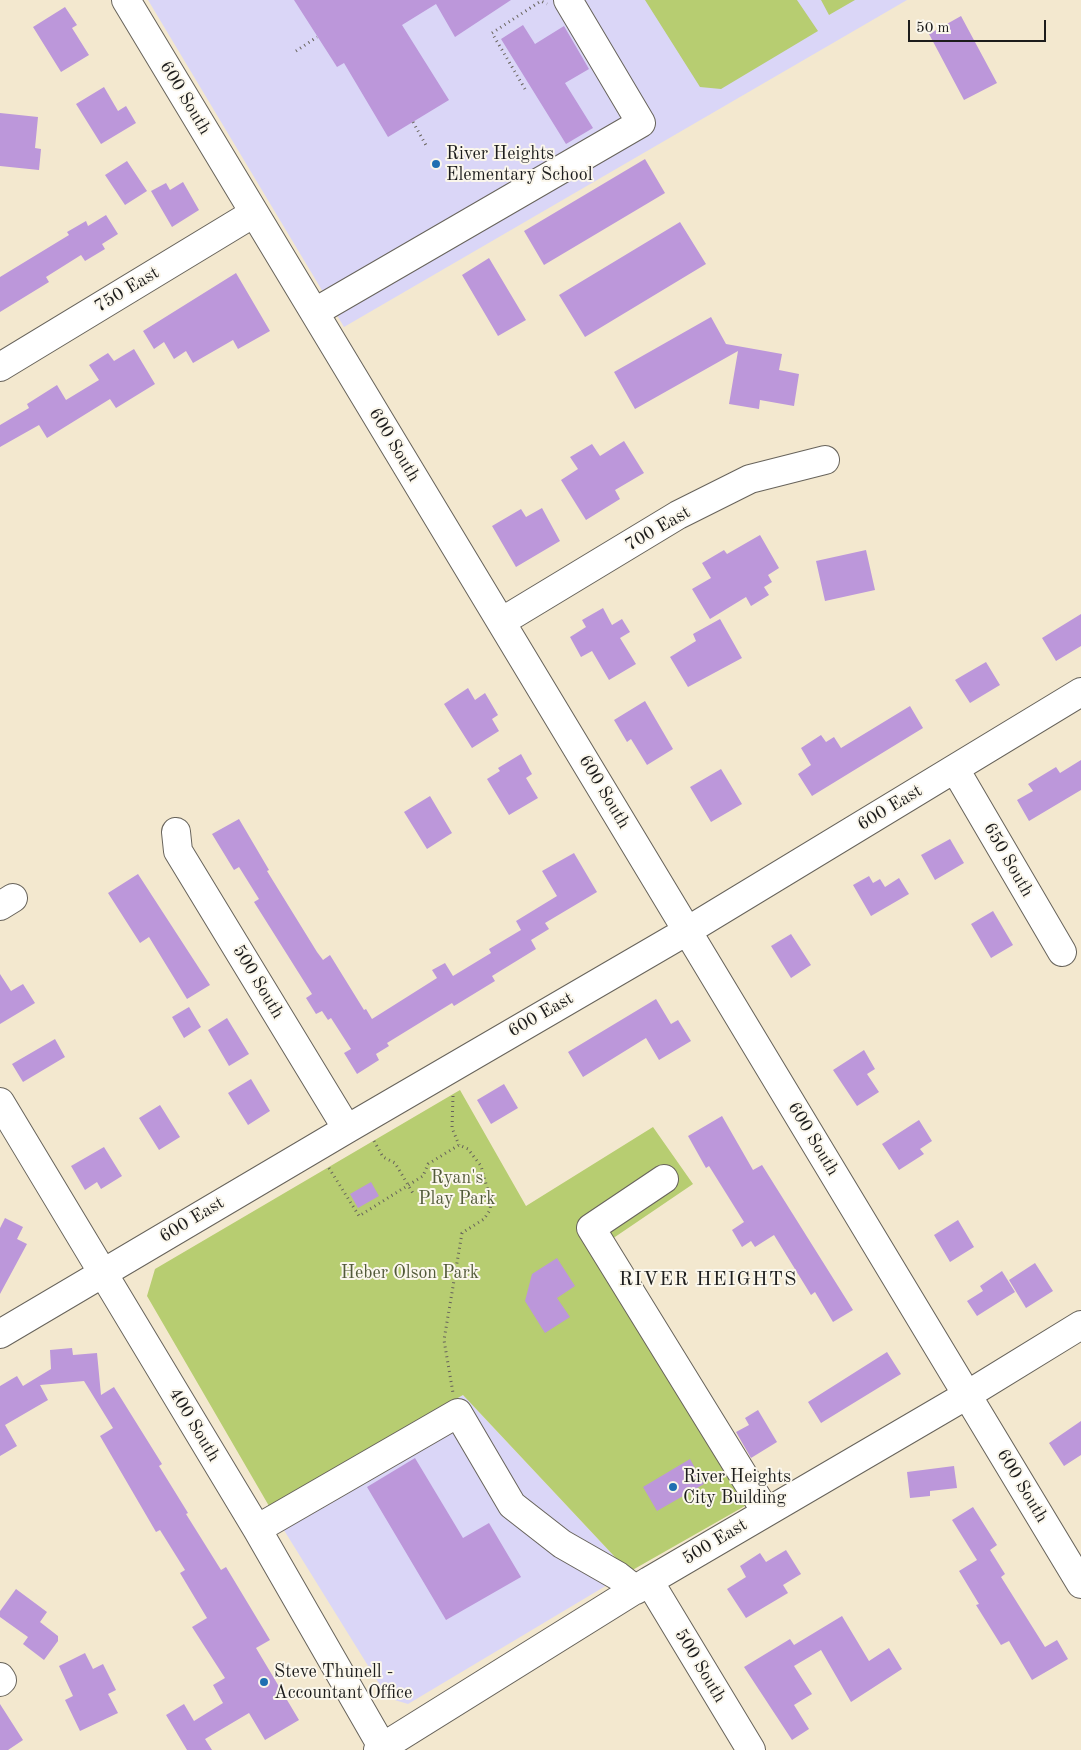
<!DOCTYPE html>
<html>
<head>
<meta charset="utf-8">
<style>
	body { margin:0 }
	#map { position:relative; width:1081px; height:1750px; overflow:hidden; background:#f3e8cf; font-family:"Old Standard TT",serif }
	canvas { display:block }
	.scale { position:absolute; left:908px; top:20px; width:138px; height:22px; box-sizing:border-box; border:2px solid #1c1c1c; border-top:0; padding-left:6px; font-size:15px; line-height:18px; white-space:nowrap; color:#1c1c1c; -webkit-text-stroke:4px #fbf7ec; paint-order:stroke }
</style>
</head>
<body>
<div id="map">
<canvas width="1081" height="1750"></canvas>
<div class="scale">50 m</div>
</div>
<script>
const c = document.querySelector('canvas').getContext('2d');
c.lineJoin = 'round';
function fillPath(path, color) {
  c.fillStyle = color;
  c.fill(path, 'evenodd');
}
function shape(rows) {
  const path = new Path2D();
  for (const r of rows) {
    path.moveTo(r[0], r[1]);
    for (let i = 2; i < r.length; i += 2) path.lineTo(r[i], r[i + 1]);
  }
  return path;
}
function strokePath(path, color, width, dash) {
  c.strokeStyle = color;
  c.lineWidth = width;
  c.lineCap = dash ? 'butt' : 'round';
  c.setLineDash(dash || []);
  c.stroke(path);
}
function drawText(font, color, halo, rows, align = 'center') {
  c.font = font + ' "Old Standard TT",serif';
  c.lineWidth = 4;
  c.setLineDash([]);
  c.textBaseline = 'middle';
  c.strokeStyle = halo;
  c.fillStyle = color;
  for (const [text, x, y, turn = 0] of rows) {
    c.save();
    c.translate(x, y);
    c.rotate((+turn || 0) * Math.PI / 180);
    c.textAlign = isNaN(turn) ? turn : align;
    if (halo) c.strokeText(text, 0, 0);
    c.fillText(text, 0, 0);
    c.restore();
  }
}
const built = shape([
	[148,0,907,0,344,327],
	[463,1395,629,1572,408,1704,388,1698,269,1506]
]);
const green = shape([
	[645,0,797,0,818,31,721,89,700,87],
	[821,0,855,0,829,15],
	[460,1090,526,1206,653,1127,693,1184,612,1239,766,1494,629,1572,463,1395,269,1506,147,1296,155,1269]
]);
const building = shape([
	[294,0,511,0,455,37,436,4,402,25,449,100,388,137,344,63,337,67],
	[65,7,77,25,72,28,89,55,61,72,33,27],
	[961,16,997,83,964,100,929,34],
	[523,25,535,44,564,26,589,69,565,83,593,128,566,144,501,39],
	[104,87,118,111,126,106,136,123,101,144,76,104],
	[0,113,38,117,35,148,41,149,39,170,0,166],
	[645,159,665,193,544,265,524,231],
	[127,161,147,191,125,205,105,175],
	[183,182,199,210,172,227,151,191,166,183,170,190],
	[106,215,118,234,102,244,105,249,85,261,81,255,46,277,49,282,0,312,0,277,69,235,67,232,86,221,88,226],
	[680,222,706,264,585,337,559,295],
	[489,258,526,320,498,336,462,275],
	[236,273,270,331,238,349,233,340,193,363,186,351,174,359,164,342,154,349,143,331],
	[711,317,726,344,782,354,779,370,799,374,794,406,760,400,759,409,729,404,738,351,635,409,614,372],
	[134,349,155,384,116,408,110,399,47,438,39,425,0,447,0,425,29,408,27,404,57,385,66,400,99,380,89,365,108,353,114,361],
	[624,441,644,473,615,490,620,499,586,520,561,480,578,469,570,457,592,444,600,456],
	[542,508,560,541,516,567,492,526,521,509,526,517],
	[760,535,779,568,768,575,772,582,764,587,769,595,751,606,746,597,710,619,692,589,711,578,702,563,724,550,727,554],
	[866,550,875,590,825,601,816,561],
	[603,608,612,625,622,619,630,632,620,638,636,664,609,680,592,651,581,657,570,637,586,627,582,620],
	[1081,614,1081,646,1056,661,1042,638],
	[720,619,742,658,688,687,670,657,696,641,693,634],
	[986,662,1000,685,970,703,955,680],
	[468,688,475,700,485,693,498,715,492,719,499,731,472,748,444,704],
	[645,701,673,749,647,765,631,739,627,742,614,720],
	[910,706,923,728,812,796,798,774,811,765,801,748,821,735,826,742,834,737,841,748],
	[521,754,532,774,526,778,538,798,509,815,487,779,500,771,498,768],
	[1081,760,1081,790,1029,821,1017,800,1033,791,1028,784,1056,767,1060,773],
	[721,769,742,804,711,822,690,787],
	[430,796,452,833,427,849,404,812],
	[239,819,269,870,267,871,317,952,323,960,330,955,364,1010,366,1009,372,1019,437,978,432,970,445,963,453,976,491,953,489,949,521,930,516,921,557,896,542,871,574,853,597,892,545,923,549,929,531,940,536,949,492,976,495,981,454,1006,452,1003,387,1043,389,1046,376,1054,379,1060,357,1074,344,1053,351,1049,331,1018,328,1020,322,1011,316,1014,306,998,312,994,254,902,259,899,239,867,234,870,212,834],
	[950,839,964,863,935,880,921,855],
	[138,874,210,985,187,999,149,937,140,943,108,893],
	[869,876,873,883,880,879,885,887,899,878,909,894,871,916,853,885],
	[993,911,1013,945,991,958,971,924],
	[791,934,811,965,791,978,771,946],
	[0,974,11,991,23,984,35,1003,0,1024],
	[656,999,671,1024,678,1020,691,1041,659,1060,646,1038,583,1077,568,1052],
	[189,1007,201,1027,184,1038,172,1017],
	[227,1018,249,1054,229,1066,208,1030],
	[55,1039,65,1057,23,1082,12,1064],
	[864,1050,875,1069,867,1074,879,1092,857,1106,833,1070],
	[251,1079,270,1111,248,1125,228,1093],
	[504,1084,518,1108,491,1124,477,1100],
	[160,1105,180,1137,159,1150,139,1118],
	[722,1116,753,1170,762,1165,853,1310,833,1322,815,1292,811,1295,774,1235,755,1247,751,1241,742,1247,732,1230,744,1222,709,1166,706,1168,688,1136],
	[919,1120,932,1141,920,1149,924,1154,899,1170,882,1144],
	[104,1147,122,1176,101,1189,97,1182,85,1190,71,1166],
	[371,1182,379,1196,358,1208,350,1194],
	[5,1218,23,1227,17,1239,27,1244,0,1294,0,1228],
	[958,1220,974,1247,950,1262,934,1235],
	[557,1258,575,1286,557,1298,570,1317,545,1333,525,1301,532,1274],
	[1035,1263,1053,1291,1026,1308,1009,1280],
	[1002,1271,1015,1292,977,1316,967,1301,983,1291,980,1286],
	[72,1348,73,1355,97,1353,101,1395,114,1387,162,1464,159,1466,188,1513,186,1514,221,1570,226,1567,270,1640,256,1648,299,1720,265,1740,249,1713,205,1739,212,1750,187,1750,166,1715,184,1704,194,1721,223,1703,213,1685,225,1678,192,1627,207,1618,180,1573,185,1570,160,1530,156,1532,100,1436,113,1428,84,1381,40,1385,48,1400,5,1425,17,1446,0,1456,0,1386,17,1376,23,1386,51,1369,50,1350],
	[887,1352,901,1374,821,1423,808,1402],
	[758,1410,777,1442,751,1458,736,1432,749,1425,745,1418],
	[1081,1421,1081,1455,1064,1466,1049,1443],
	[415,1458,463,1538,489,1523,521,1577,446,1620,367,1487],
	[690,1459,704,1484,657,1511,643,1487],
	[954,1466,957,1488,930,1491,930,1496,910,1498,907,1472],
	[973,1507,997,1545,990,1550,1005,1574,1001,1577,1045,1647,1057,1640,1068,1659,1032,1680,1009,1641,1001,1645,976,1605,979,1604,959,1571,977,1560,952,1520],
	[786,1550,801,1574,783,1585,788,1593,746,1618,727,1589,746,1577,740,1566,760,1553,766,1562],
	[16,1589,47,1612,40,1622,58,1636,58,1641,44,1660,23,1644,28,1637,0,1617,0,1611],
	[842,1616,869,1661,889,1648,902,1669,851,1702,821,1650,794,1666,812,1694,794,1705,809,1729,792,1740,744,1667,790,1639,794,1645],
	[85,1653,93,1669,103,1664,116,1690,108,1694,118,1713,80,1731,65,1700,73,1696,59,1666],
	[0,1704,23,1740,8,1750,0,1750]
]);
const path = shape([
	[296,51,317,37],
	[525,89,492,33,541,1,547,4],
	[413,122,427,147],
	[453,1096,452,1128,459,1145],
	[374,1141,383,1157,395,1163,414,1195],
	[329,1168,359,1216,423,1176,428,1164,459,1145,468,1149,481,1166,491,1202,490,1210,484,1219,462,1233,444,1340,453,1393]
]);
const minor = shape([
	[126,0,1081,1584],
	[315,312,641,123,568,0],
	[0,367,254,213],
	[501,622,678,515,750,479,825,460],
	[955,769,1062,952],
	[176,832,178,851,347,1129],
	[0,906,13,898],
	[0,1102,257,1529,384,1750],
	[664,1179,591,1228,766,1512],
	[0,1334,347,1129,687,931,1081,692],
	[257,1529,458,1413,512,1505,562,1544,618,1576,636,1590],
	[649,1581,751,1750],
	[0,1677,2,1680,0,1682],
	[378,1750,649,1581,967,1395,1081,1325]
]);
const markers = [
	[436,164,5,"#1f6fb2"],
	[673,1487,5,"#1f6fb2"],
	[264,1682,5,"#1f6fb2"]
];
const streetNames = [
	["600 South",185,98,59],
	["750 East",127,290,-31],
	["600 South",394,445,59],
	["700 East",658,529,-30],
	["600 South",604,792,59],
	["600 East",890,808,-31],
	["650 South",1008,860,60],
	["500 South",258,982,59],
	["600 East",541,1015,-30],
	["600 South",813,1139,59],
	["600 East",192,1220,-31],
	["400 South",194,1425,59],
	["600 South",1022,1486,59],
	["500 East",715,1542,-31],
	["500 South",700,1666,59]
];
const poiNames = [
	["River Heights",446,154],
	["Elementary School",446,175],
	["River Heights",683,1477],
	["City Building",683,1498],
	["Steve Thunell -",274,1672],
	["Accountant Office",274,1693]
];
const parkNames = [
	["Ryan's",457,1178],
	["Play Park",457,1199],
	["Heber Olson Park",410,1273]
];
const quarterNames = [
	["RIVER HEIGHTS",708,1280]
];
fillPath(built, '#dad6f7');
fillPath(green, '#b7cd71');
fillPath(building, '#bc97da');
strokePath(minor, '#67635b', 30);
strokePath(path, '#67635b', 3, [1, 4]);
strokePath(minor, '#fff', 28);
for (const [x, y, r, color] of markers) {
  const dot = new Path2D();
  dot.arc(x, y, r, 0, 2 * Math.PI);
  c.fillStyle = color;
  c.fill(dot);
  strokePath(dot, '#fbf7ec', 2);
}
drawText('18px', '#1c1c1c', '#fbf7ec', streetNames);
drawText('18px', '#1c1c1c', '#fbf7ec', poiNames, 'left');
drawText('18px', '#525a3a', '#fbf7ec', parkNames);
c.letterSpacing = '1px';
drawText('20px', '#1c1c1c', '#fbf7ec', quarterNames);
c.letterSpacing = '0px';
</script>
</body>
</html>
